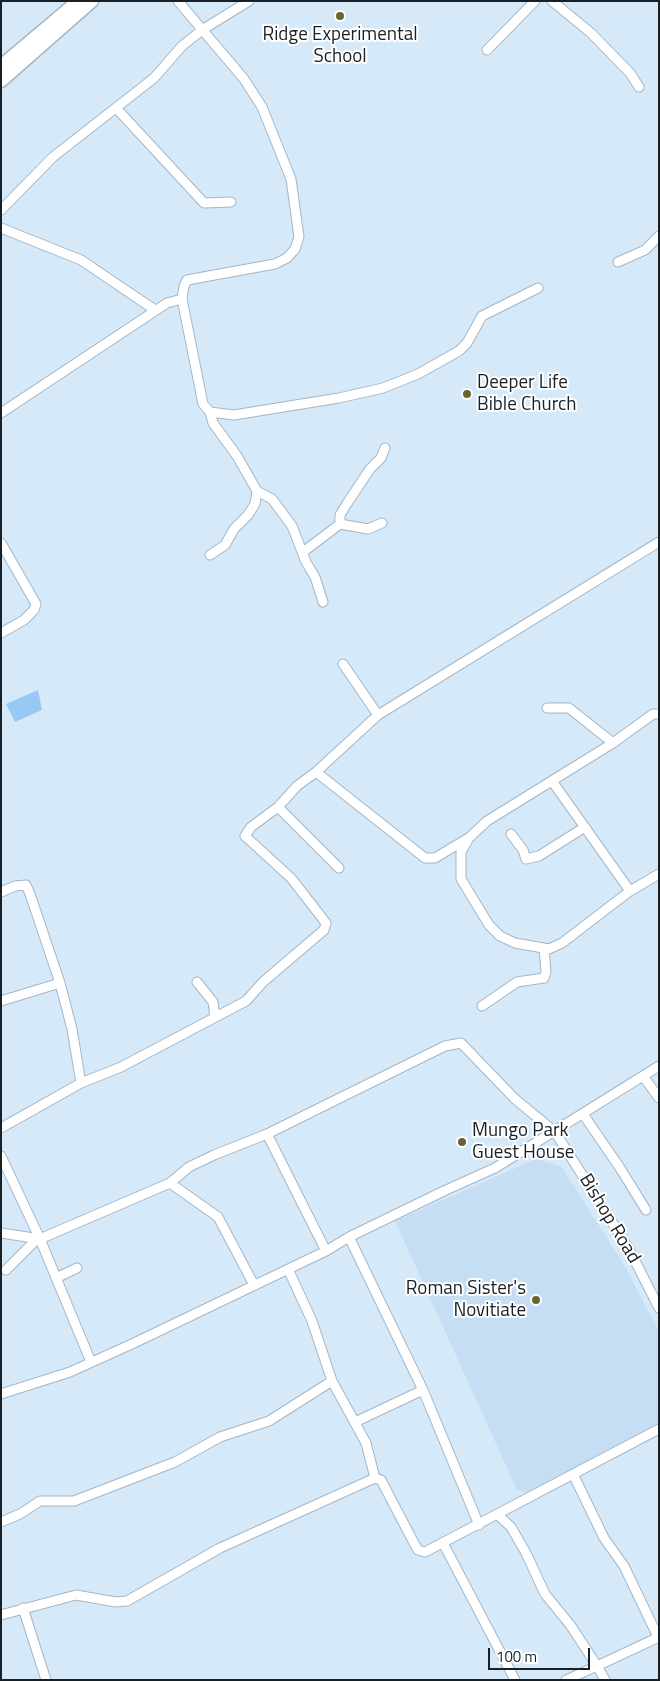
<!DOCTYPE html>
<html>
<head>
<meta charset="utf-8">
<style>
	body { margin:0 }
	#map { position:relative; width:660px; height:1681px; overflow:hidden; background:#d6e9f9; font-family:"Titillium Web",sans-serif }
	canvas { display:block }
	.frame { position:absolute; inset:0; border:2px solid #192025; pointer-events:none }
	.scale { position:absolute; left:488px; top:1648px; width:102px; height:22px; box-sizing:border-box; border:2px solid #192025; border-top:0; padding-left:6px; font-size:15px; line-height:18px; white-space:nowrap; color:#192025; -webkit-text-stroke:4px #fff; paint-order:stroke }
</style>
</head>
<body>
<div id="map">
<canvas width="660" height="1681"></canvas>
<div class="frame"></div>
<div class="scale">100 m</div>
</div>
<script>
const c = document.querySelector('canvas').getContext('2d');
c.lineJoin = 'round';
function fillPath(path, color) {
  c.fillStyle = color;
  c.fill(path, 'evenodd');
}
function shape(rows) {
  const path = new Path2D();
  for (const r of rows) {
    path.moveTo(r[0], r[1]);
    for (let i = 2; i < r.length; i += 2) path.lineTo(r[i], r[i + 1]);
  }
  return path;
}
function strokePath(path, color, width, dash) {
  c.strokeStyle = color;
  c.lineWidth = width;
  c.lineCap = dash ? 'butt' : 'round';
  c.setLineDash(dash || []);
  c.stroke(path);
}
function drawText(font, color, halo, rows, align = 'center') {
  c.font = font + ' "Titillium Web",sans-serif';
  c.lineWidth = 4;
  c.setLineDash([]);
  c.textBaseline = 'middle';
  c.strokeStyle = halo;
  c.fillStyle = color;
  for (const [text, x, y, turn = 0] of rows) {
    c.save();
    c.translate(x, y);
    c.rotate((+turn || 0) * Math.PI / 180);
    c.textAlign = isNaN(turn) ? turn : align;
    if (halo) c.strokeText(text, 0, 0);
    c.fillText(text, 0, 0);
    c.restore();
  }
}
const built = shape([
	[536,1159,561,1166,626,1268,659,1332,659,1427,527,1493,517,1490,395,1221]
]);
const water = shape([
	[38,690,42,710,15,722,6,704]
]);
const minor = shape([
	[552,1,591,33,630,73,639,87],
	[487,50,535,1],
	[117,109,204,203,231,202],
	[1,210,53,157,154,78,182,46,202,30,249,1],
	[1,228,81,260,155,310],
	[618,262,645,250,659,236],
	[182,299,203,404,210,412,234,415,339,398,383,388,418,374,459,351,467,343,482,316,538,288],
	[210,412,213,423,237,456,257,491,272,499,292,526,306,562,315,577,323,602],
	[1,413,167,303,182,299,184,286,187,280,275,264,287,258,295,249,299,237,291,179,262,107,244,79,178,1],
	[340,524,340,515,348,502,370,469,381,458,385,448],
	[1,543,36,604,34,610,24,620,1,633],
	[303,552,340,524,368,529,382,523],
	[210,555,225,545,234,529,248,515,255,504,257,491],
	[343,664,378,715],
	[547,708,569,708,613,743],
	[316,772,425,858,435,858,470,837,487,821,613,743,653,714,659,714],
	[552,781,630,891],
	[278,807,339,868],
	[511,834,523,850,526,859,539,856,585,827],
	[469,838,461,852,461,879,489,925,500,936,515,943,549,949,562,943,630,891,659,874],
	[1,892,15,886,26,885,30,894,60,983,72,1029,81,1083,1,1128],
	[197,982,213,1002,215,1017],
	[1,1001,60,983],
	[482,1006,517,982,544,978,546,972,544,948],
	[643,1076,659,1098],
	[81,1083,121,1067,246,1001,263,982,324,930,326,923,291,878,245,836,251,827,278,807,297,786,316,772,378,715,659,542],
	[583,1114,620,1168,646,1210],
	[267,1134,326,1251],
	[1,1156,40,1239,91,1362],
	[170,1183,218,1217,254,1285],
	[1,1233,40,1239],
	[349,1237,423,1390,479,1525],
	[288,1269,312,1321,332,1381,366,1443,375,1478],
	[6,1270,35,1241,170,1183,189,1167,214,1155,267,1134,445,1046,461,1043,515,1099,555,1132,629,1249,659,1308],
	[56,1278,77,1268],
	[1,1394,70,1372,132,1344,326,1251,349,1237,446,1190,495,1168,659,1066],
	[355,1422,423,1390],
	[573,1474,604,1538,624,1566,658,1637],
	[498,1515,511,1527,526,1553,545,1594,571,1626,597,1666,659,1637],
	[1,1522,20,1514,40,1501,74,1501,175,1462,220,1437,269,1421,332,1381],
	[443,1543,515,1680],
	[23,1608,46,1680],
	[1,1615,76,1595,116,1602,127,1601,220,1548,375,1478,381,1480,415,1545,418,1550,425,1552,659,1429],
	[566,1680,597,1666,605,1680]
]);
const primary = shape([
	[1,66,78,1],
	[1,81,92,1]
]);
const markers = [
	[340,16,5,"#666430"],
	[467,394,5,"#666430"],
	[462,1142,5,"#666430"],
	[536,1300,5,"#666430"]
];
const poiNames = [
	["Ridge Experimental",340,35,"center"],
	["School",340,57,"center"],
	["Deeper Life",477,383],
	["Bible Church",477,405],
	["Mungo Park",472,1131],
	["Guest House",472,1153],
	["Roman Sister's",526,1289,"right"],
	["Novitiate",526,1311,"right"]
];
const streetNames = [
	["Bishop Road",609,1219,59]
];
fillPath(built, '#c5def3');
fillPath(water, '#96caf5');
strokePath(minor, '#a4b6c5', 11);
strokePath(primary, '#a4b6c5', 15);
strokePath(minor, '#fff', 9);
strokePath(primary, '#fff', 12);
for (const [x, y, r, color] of markers) {
  const dot = new Path2D();
  dot.arc(x, y, r, 0, 2 * Math.PI);
  c.fillStyle = color;
  c.fill(dot);
  strokePath(dot, '#fff', 2);
}
drawText('19px', '#192025', '#fff', poiNames, 'left');
drawText('19px', '#192025', '#fff', streetNames);
</script>
</body>
</html>
